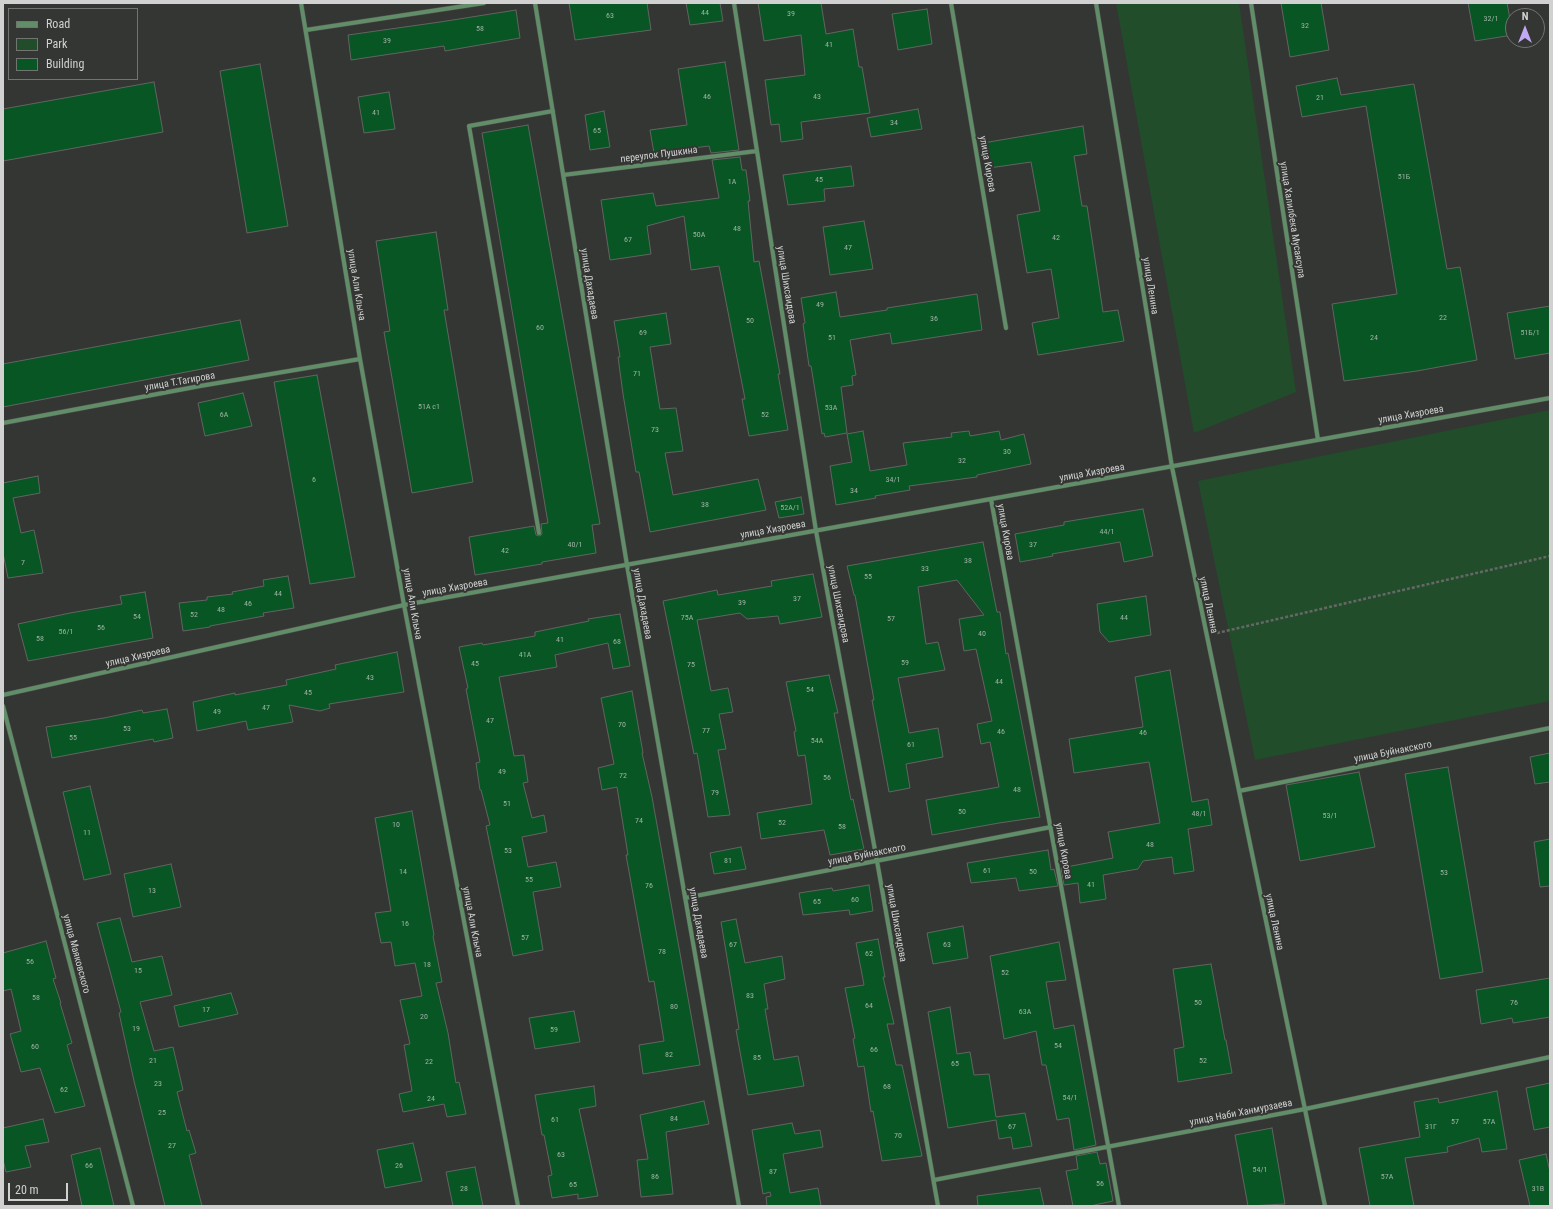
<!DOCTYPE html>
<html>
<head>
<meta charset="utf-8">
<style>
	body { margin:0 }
	#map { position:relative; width:1553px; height:1209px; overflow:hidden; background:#343634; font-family:"Roboto Condensed",sans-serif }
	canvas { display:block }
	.frame { position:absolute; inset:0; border:4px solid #d0d1d0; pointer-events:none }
	.legend { position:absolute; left:8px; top:8px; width:130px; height:72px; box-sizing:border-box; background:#343634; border:1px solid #727472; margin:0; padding:5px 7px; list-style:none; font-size:12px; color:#d0d1d0 }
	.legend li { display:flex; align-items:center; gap:8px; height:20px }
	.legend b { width:20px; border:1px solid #727472 }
	.north { position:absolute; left:1505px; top:8px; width:40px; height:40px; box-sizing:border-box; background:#343634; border:1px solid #727472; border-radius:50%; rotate:0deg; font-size:11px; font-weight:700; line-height:16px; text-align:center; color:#d0d1d0 }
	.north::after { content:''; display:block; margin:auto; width:14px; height:18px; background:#c0a8f3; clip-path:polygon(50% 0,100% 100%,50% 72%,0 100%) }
	.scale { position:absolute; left:8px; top:1183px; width:60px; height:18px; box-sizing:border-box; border:2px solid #d0d1d0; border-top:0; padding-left:5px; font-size:12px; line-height:14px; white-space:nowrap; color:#d0d1d0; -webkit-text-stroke:3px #343634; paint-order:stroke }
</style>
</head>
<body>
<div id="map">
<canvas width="1553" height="1209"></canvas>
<div class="frame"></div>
<ul class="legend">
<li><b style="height:5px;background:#618e68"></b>Road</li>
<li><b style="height:11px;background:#214d2a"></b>Park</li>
<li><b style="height:11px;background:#085623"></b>Building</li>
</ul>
<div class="north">N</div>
<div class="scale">20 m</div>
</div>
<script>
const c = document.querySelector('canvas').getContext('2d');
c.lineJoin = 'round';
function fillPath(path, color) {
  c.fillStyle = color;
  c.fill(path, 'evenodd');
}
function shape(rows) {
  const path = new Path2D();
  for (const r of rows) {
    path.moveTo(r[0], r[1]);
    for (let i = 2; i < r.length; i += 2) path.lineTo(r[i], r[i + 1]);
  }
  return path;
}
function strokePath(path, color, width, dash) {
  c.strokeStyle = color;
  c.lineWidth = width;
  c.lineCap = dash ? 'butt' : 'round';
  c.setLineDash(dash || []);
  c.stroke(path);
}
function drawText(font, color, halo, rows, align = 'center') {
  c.font = font + ' "Roboto Condensed",sans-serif';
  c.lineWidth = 4;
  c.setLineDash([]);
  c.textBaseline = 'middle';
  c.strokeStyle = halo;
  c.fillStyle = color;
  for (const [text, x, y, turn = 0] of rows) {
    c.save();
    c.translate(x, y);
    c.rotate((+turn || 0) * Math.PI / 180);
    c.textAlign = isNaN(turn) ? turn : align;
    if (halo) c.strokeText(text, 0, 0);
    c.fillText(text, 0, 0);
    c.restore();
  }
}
const green = shape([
	[1116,3,1239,3,1296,392,1194,433],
	[1550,410,1550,701,1255,760,1198,481]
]);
const building = shape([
	[569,3,647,3,651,30,575,40,569,3],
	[686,3,720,3,723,21,690,25,686,3],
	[758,3,821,3,826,34,853,29,859,67,862,67,870,113,801,122,803,139,781,142,779,124,771,125,765,80,805,75,801,35,764,41,758,3],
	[1281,3,1321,3,1329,50,1290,57,1281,3],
	[1468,3,1507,3,1513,35,1475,41,1468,3],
	[927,9,932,44,898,50,892,14,927,9],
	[516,10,520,38,445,51,444,46,351,60,348,35,440,22,516,10],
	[725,62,739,150,711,153,709,146,654,153,650,130,687,125,678,69,725,62],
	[260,64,288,226,247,233,220,71,260,64],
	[1337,78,1341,95,1414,84,1447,269,1460,267,1477,360,1417,371,1344,381,1332,304,1397,294,1366,106,1302,117,1296,86,1337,78],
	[154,82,163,132,3,161,3,109,154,82],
	[389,92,395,129,364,133,358,97,389,92],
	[918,109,922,129,871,137,867,118,918,109],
	[604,111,610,147,590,150,585,115,604,111],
	[528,125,600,524,592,525,596,553,542,562,542,564,475,575,469,537,534,526,536,535,540,536,542,534,541,524,548,523,482,133,528,125],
	[1083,126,1087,154,1074,156,1082,206,1087,206,1103,312,1118,310,1124,341,1038,355,1032,323,1059,318,1051,269,1027,273,1017,215,1040,211,1031,162,989,168,983,143,1083,126],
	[740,157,742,170,746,170,750,201,748,201,754,262,759,261,780,374,778,374,788,430,749,436,742,399,745,399,719,266,691,270,684,216,647,226,651,254,610,260,601,200,653,193,656,206,719,198,712,160,740,157],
	[851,166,854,186,824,189,825,201,788,205,783,175,851,166],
	[864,221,873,269,830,275,823,227,864,221],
	[436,232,448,310,444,310,473,482,412,493,384,332,390,331,376,241,436,232],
	[836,292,840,317,887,310,887,308,977,294,982,330,892,344,890,333,850,340,856,375,852,376,853,385,841,387,847,433,825,437,824,433,822,434,811,366,809,366,803,324,805,323,801,298,836,292],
	[1550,306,1550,353,1515,359,1507,313,1550,306],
	[666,313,671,344,650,347,660,409,676,408,683,451,665,453,673,495,758,479,766,510,650,532,639,472,636,472,623,394,618,357,620,357,614,321,666,313],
	[240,320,249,360,3,407,3,364,240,320],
	[317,375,355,577,310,584,274,382,317,375],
	[243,393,252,426,205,436,198,403,243,393],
	[863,431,870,471,907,465,903,443,952,437,951,433,969,431,970,436,999,431,1001,440,1024,434,1031,464,977,475,977,477,909,486,910,490,875,496,876,498,836,505,830,466,852,462,847,434,863,431],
	[38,476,40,493,13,498,21,533,34,530,43,573,8,578,3,553,3,483,38,476],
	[801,497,804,514,779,518,775,502,801,497],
	[1143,509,1153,556,1124,562,1120,542,1052,554,1053,556,1020,562,1015,534,1064,525,1064,522,1143,509],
	[983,542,997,612,1000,612,1006,654,1008,653,1040,817,999,823,932,835,926,800,999,787,990,742,981,744,977,724,992,721,976,649,964,651,959,619,984,615,957,580,918,587,926,644,938,642,945,670,898,678,909,733,938,728,943,757,906,764,910,788,889,792,872,700,874,700,855,595,854,595,847,566,983,542],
	[813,574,822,617,780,624,778,616,747,619,740,613,697,620,711,691,728,688,733,712,719,714,726,749,718,750,730,815,708,817,697,753,694,754,663,601,717,590,718,595,772,586,771,581,813,574],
	[288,576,294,608,263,613,264,616,210,626,210,627,183,631,179,603,207,600,207,597,233,594,232,592,264,586,263,580,288,576],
	[145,592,153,638,28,661,18,624,70,613,122,604,120,596,145,592],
	[1146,596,1151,635,1109,642,1100,632,1097,604,1146,596],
	[620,614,630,666,613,669,608,643,555,655,557,667,499,677,514,756,524,755,528,782,523,783,532,818,544,815,547,832,522,837,528,867,556,862,561,887,533,892,543,950,513,956,486,826,490,825,481,790,480,790,476,763,480,762,466,689,468,688,459,647,482,643,483,645,535,636,535,632,589,621,588,619,620,614],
	[397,652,404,692,329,704,330,708,320,711,289,705,293,722,248,730,246,721,197,731,193,702,235,693,235,695,287,685,286,680,336,669,335,665,397,652],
	[1170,670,1192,802,1208,799,1212,825,1188,829,1194,871,1174,874,1172,857,1143,861,1138,869,1103,875,1106,899,1080,903,1078,883,1064,885,1061,868,1113,858,1108,832,1160,823,1149,762,1074,773,1069,739,1143,727,1135,677,1170,670],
	[829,675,838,713,834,713,851,800,853,799,864,849,830,855,824,830,761,839,757,813,812,804,805,755,798,756,794,732,796,731,786,682,829,675],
	[632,691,643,753,642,753,652,797,700,1065,643,1074,639,1045,664,1041,654,981,649,982,626,855,628,855,617,787,602,790,598,768,614,764,601,698,632,691],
	[167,709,173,738,154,742,153,739,52,758,46,727,104,718,142,710,143,713,167,709],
	[1550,753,1550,782,1535,784,1530,757,1550,753],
	[1448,767,1483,972,1440,979,1405,774,1448,767],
	[1359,772,1375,847,1300,861,1286,785,1359,772],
	[90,786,111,874,84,880,63,792,90,786],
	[412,811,434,935,433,936,442,982,436,983,448,1033,456,1083,459,1082,466,1114,447,1117,444,1104,403,1112,399,1094,412,1091,404,1045,410,1044,400,1000,422,996,415,963,395,966,391,942,381,943,375,913,391,911,375,818,412,811],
	[1550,839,1550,886,1540,887,1534,842,1550,839],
	[741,847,746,869,714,874,710,853,741,847],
	[1048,850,1051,870,1054,869,1058,886,1019,891,1016,878,971,883,967,863,1048,850],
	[171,864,181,907,133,917,124,874,171,864],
	[869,885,873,911,850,915,849,910,803,915,799,893,832,888,833,891,869,885],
	[120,918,132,962,162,956,172,995,140,1002,154,1051,173,1047,183,1090,177,1092,187,1131,189,1130,196,1153,189,1155,202,1206,165,1206,134,1081,119,1013,121,1012,97,923,120,918],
	[736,919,745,963,782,956,785,979,764,984,768,1009,765,1009,774,1060,798,1056,804,1086,748,1095,736,1030,739,1029,721,922,736,919],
	[963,926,968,958,933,964,927,933,963,926],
	[878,939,885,977,883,977,894,1024,887,1024,896,1065,902,1065,922,1156,882,1161,873,1111,871,1112,864,1066,858,1067,853,1039,855,1038,845,988,864,985,856,943,878,939],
	[46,941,56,978,53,979,61,1003,60,1003,72,1043,67,1045,85,1106,55,1113,40,1068,21,1072,10,1034,21,1031,11,989,3,991,3,953,46,941],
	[1059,942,1066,980,1046,982,1054,1029,1074,1025,1096,1145,1074,1150,1069,1118,1057,1120,1046,1065,1042,1065,1036,1031,1004,1039,990,956,1059,942],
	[1211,964,1225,1040,1226,1040,1232,1073,1178,1082,1174,1049,1184,1047,1173,969,1211,964],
	[1550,978,1550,1017,1513,1023,1512,1018,1481,1024,1476,990,1550,978],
	[231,993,238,1014,179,1027,174,1006,231,993],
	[950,1007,957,1054,970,1052,974,1075,989,1074,996,1117,1025,1113,1032,1146,1013,1149,1011,1137,999,1139,996,1120,948,1128,928,1012,950,1007],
	[574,1011,580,1042,535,1049,529,1018,574,1011],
	[1550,1083,1550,1127,1534,1130,1526,1088,1550,1083],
	[594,1086,596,1106,579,1109,598,1196,578,1199,578,1194,552,1198,548,1176,552,1175,544,1135,542,1135,535,1095,594,1086],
	[1497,1091,1507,1149,1482,1152,1479,1138,1447,1147,1448,1152,1405,1158,1414,1206,1370,1206,1359,1148,1420,1137,1414,1102,1438,1098,1439,1103,1497,1091],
	[704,1101,709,1124,666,1132,673,1194,641,1197,637,1160,648,1159,640,1115,704,1101],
	[43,1119,49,1142,25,1146,31,1167,6,1172,3,1160,3,1128,43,1119],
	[792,1123,795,1134,820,1130,823,1147,783,1154,790,1193,818,1188,821,1206,767,1206,766,1197,771,1196,770,1192,763,1194,752,1130,792,1123],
	[1272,1128,1285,1204,1248,1206,1235,1135,1272,1128],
	[413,1143,422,1181,385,1188,377,1150,413,1143],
	[100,1148,114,1206,82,1206,71,1155,100,1148],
	[1097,1152,1100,1164,1106,1163,1113,1201,1090,1206,1073,1206,1066,1171,1078,1169,1076,1156,1097,1152],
	[1546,1154,1550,1172,1550,1206,1530,1206,1519,1160,1546,1154],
	[475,1167,483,1206,453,1206,446,1172,475,1167],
	[1040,1188,1044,1206,978,1206,977,1196,1040,1188]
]);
const path = shape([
	[1217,633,1550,556]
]);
const street = shape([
	[301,3,360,359,404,605,518,1206],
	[535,3,627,565,739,1206],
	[734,3,816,531,877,861,938,1206],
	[951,3,1006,328],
	[1096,3,1172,467,1325,1206],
	[1251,3,1318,440],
	[306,30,484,3],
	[563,175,757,151],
	[3,423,200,386,360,359],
	[991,499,1119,1206],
	[539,533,469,126,553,111],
	[3,695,404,605,1550,398],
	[3,706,133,1206],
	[1239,791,1550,728],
	[685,898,1051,827],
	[934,1180,1305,1109,1550,1057]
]);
const numberNames = [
	["44",705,13],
	["39",791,14],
	["63",610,16],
	["32/1",1491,19],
	["32",1305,26],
	["58",480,29],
	["39",387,41],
	["41",829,45],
	["46",707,97],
	["43",817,97],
	["21",1320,98],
	["41",376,113],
	["34",894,123],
	["65",597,131],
	["51Б",1404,177],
	["45",819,180],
	["1А",732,182],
	["48",737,229],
	["50А",699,235],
	["42",1056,238],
	["67",628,240],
	["47",848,248],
	["49",820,305],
	["22",1443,318],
	["36",934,319],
	["50",750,321],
	["60",540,328],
	["69",643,333],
	["51Б/1",1530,333],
	["51",832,338],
	["24",1374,338],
	["71",637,374],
	["51А с1",429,407],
	["53А",831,408],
	["6А",224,415],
	["52",765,415],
	["73",655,430],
	["30",1007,452],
	["32",962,461],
	["6",314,480],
	["34/1",893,480],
	["34",854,491],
	["38",705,505],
	["52А/1",790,508],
	["44/1",1107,532],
	["40/1",575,545],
	["37",1033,545],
	["42",505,551],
	["38",968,561],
	["7",23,563],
	["33",925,569],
	["55",868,577],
	["44",278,594],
	["37",797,599],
	["39",742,603],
	["46",248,604],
	["48",221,610],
	["52",194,615],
	["54",137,617],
	["75А",687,618],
	["44",1124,618],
	["57",891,619],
	["56",101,628],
	["56/1",66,632],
	["40",982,634],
	["58",40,639],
	["41",560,640],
	["68",617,642],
	["41А",525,655],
	["59",905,663],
	["45",475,664],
	["75",691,665],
	["43",370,678],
	["44",999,682],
	["54",810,690],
	["45",308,693],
	["47",266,708],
	["49",217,712],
	["47",490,721],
	["70",622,725],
	["53",127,729],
	["77",706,731],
	["46",1001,732],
	["46",1143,733],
	["55",73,738],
	["54А",817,741],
	["61",911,745],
	["49",502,772],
	["72",623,776],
	["56",827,778],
	["48",1017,790],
	["79",715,793],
	["51",507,804],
	["50",962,812],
	["48/1",1199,814],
	["53/1",1330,816],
	["74",639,821],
	["52",782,823],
	["10",396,825],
	["58",842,827],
	["11",87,833],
	["48",1150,845],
	["53",508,851],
	["81",728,861],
	["61",987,871],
	["14",403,872],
	["50",1033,872],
	["53",1444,873],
	["55",529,880],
	["41",1091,885],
	["76",649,886],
	["13",152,891],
	["60",855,900],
	["65",817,902],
	["16",405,924],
	["57",525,938],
	["67",733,945],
	["63",947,945],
	["78",662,952],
	["62",869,954],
	["56",30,962],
	["18",427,965],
	["15",138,971],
	["52",1005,973],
	["83",750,996],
	["58",36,998],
	["50",1198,1003],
	["76",1514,1003],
	["64",869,1006],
	["80",674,1007],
	["17",206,1010],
	["63А",1025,1012],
	["20",424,1017],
	["19",136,1029],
	["59",554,1030],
	["54",1058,1046],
	["60",35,1047],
	["66",874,1050],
	["82",669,1055],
	["85",757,1058],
	["21",153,1061],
	["52",1203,1061],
	["22",429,1062],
	["65",955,1064],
	["23",158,1084],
	["68",887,1087],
	["62",64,1090],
	["54/1",1070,1098],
	["24",431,1099],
	["25",162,1113],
	["84",674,1119],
	["61",555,1120],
	["57",1455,1122],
	["57А",1489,1122],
	["67",1012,1127],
	["31Г",1431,1127],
	["70",898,1136],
	["27",172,1146],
	["63",561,1155],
	["66",89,1166],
	["26",399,1166],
	["54/1",1260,1170],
	["87",773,1172],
	["86",655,1177],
	["57А",1387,1177],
	["56",1100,1184],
	["65",573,1185],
	["28",464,1189],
	["31В",1538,1189]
];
const streetNames = [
	["переулок Пушкина",659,155,-7],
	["улица Кирова",987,164,80],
	["улица Халилбека Мусаясула",1292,220,81],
	["улица Дахадаева",589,284,81],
	["улица Али Клыча",356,285,81],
	["улица Шихсаидова",786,285,81],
	["улица Ленина",1150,286,81],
	["улица Т.Тагирова",180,382,-10],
	["улица Хизроева",1411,415,-10],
	["улица Хизроева",1092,473,-10],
	["улица Хизроева",773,530,-10],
	["улица Кирова",1005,532,80],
	["улица Хизроева",455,588,-10],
	["улица Али Клыча",412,604,80],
	["улица Дахадаева",642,604,80],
	["улица Шихсаидова",838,604,79],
	["улица Ленина",1208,605,78],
	["улица Хизроева",138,657,-13],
	["улица Буйнакского",1393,752,-11],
	["улица Кирова",1063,851,80],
	["улица Буйнакского",867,855,-11],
	["улица Али Клыча",472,922,79],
	["улица Ленина",1274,922,78],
	["улица Дахадаева",698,923,80],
	["улица Шихсаидова",896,923,80],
	["улица Маяковского",76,954,75],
	["улица Наби Ханмурзаева",1241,1113,-11]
];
fillPath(green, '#214d2a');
fillPath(building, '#085623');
strokePath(building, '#626462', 1);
strokePath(street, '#505250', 5);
strokePath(path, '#666866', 2.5, [3, 2]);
strokePath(street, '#618e68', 4);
drawText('8px', '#9eb2a5', null, numberNames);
drawText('10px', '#d0d1d0', '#343634', streetNames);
</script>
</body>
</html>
